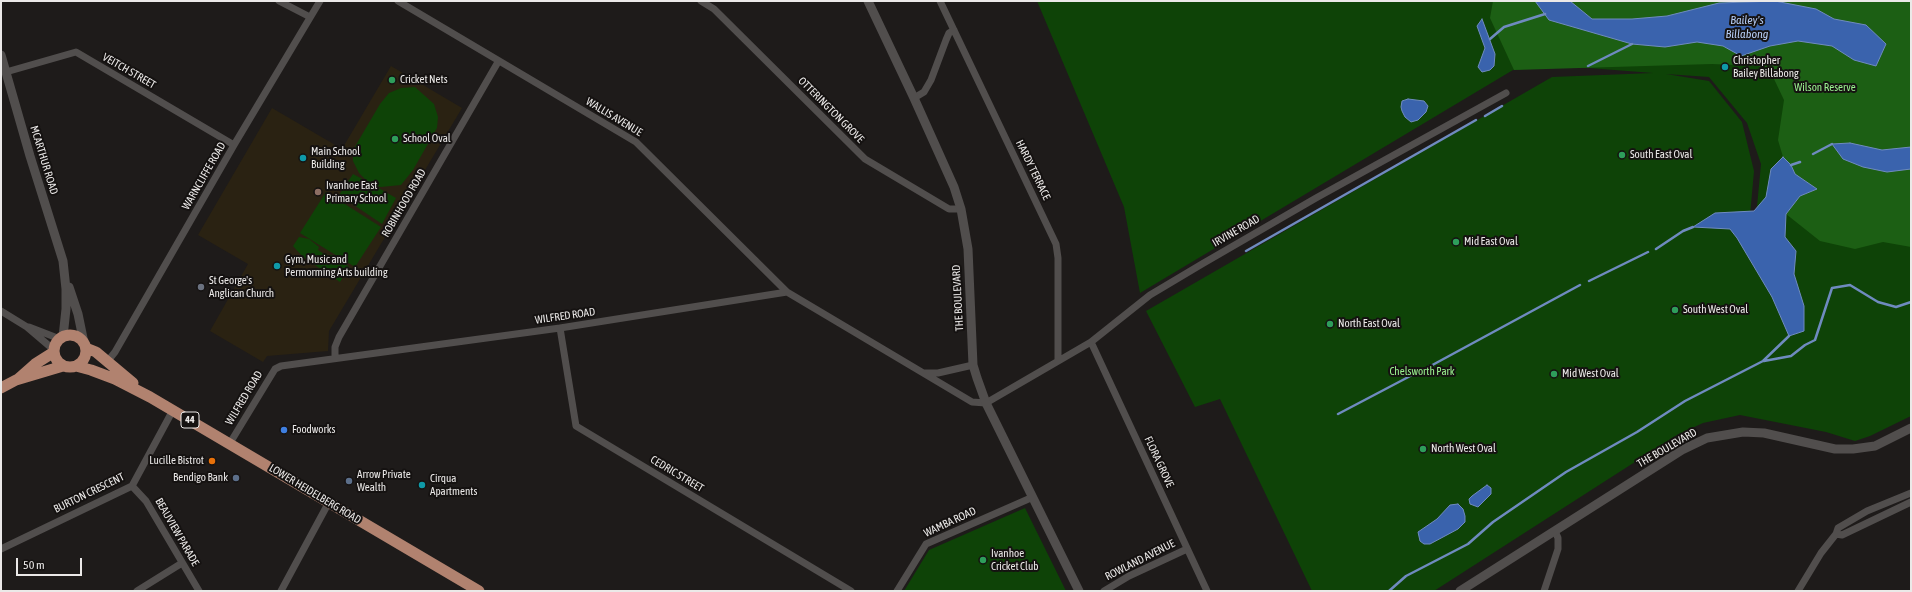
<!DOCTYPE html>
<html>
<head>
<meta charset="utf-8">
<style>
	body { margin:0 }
	#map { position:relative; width:1912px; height:592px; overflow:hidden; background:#1e1b1a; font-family:"Asap Condensed",sans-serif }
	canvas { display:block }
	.frame { position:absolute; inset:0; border:2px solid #ebe9e8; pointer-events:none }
	.scale { position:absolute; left:16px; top:558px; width:66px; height:18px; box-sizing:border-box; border:2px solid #ebe9e8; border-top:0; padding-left:5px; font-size:12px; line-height:14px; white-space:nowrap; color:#ebe9e8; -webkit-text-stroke:3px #151211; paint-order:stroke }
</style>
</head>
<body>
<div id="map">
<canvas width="1912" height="592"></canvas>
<div class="frame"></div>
<div class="scale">50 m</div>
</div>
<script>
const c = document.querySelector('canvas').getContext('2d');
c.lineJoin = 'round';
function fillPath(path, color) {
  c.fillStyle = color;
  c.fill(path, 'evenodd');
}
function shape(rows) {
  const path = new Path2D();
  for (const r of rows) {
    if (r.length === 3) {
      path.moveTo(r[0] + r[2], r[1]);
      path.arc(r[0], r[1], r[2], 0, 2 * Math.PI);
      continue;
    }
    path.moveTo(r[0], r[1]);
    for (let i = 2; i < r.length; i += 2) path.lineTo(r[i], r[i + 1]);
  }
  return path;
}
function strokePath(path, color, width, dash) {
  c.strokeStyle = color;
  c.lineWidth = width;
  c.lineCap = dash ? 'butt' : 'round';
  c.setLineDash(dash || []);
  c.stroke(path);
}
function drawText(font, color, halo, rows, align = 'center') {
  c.font = font + ' "Asap Condensed",sans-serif';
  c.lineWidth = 4;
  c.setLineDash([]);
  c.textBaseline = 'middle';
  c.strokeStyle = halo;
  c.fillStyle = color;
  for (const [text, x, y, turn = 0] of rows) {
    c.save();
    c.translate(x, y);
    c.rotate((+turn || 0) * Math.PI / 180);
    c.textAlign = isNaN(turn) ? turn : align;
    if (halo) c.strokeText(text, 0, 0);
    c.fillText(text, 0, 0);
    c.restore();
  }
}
const education = shape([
	[391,66,462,108,329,331,328,351,267,356,263,362,210,331,248,264,198,235,272,108,342,149]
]);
const green = shape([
	[1037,1,1911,1,1911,416,1870,436,1855,441,1826,432,1740,415,1703,423,1677,435,1434,591,1312,591,1220,399,1195,407,1146,311,1552,77,1653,73,1563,66,1513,70,1140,293,1124,207],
	[1666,74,1709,77,1747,123,1761,164,1754,238,1748,238,1754,171,1742,122,1709,81],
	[415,87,434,104,438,117,437,128,413,170,401,185,381,187,375,186,396,198,382,224,339,195,353,174,368,182,359,173,353,161,353,150,380,104,389,93,401,88],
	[326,192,381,227,355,267,300,233],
	[299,237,309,239,319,247,318,250,326,255,334,255,349,267,340,282,303,257,293,246],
	[1025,508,1066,591,904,591,929,550]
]);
const forest = shape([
	[1493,1,1911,1,1911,247,1883,242,1855,249,1820,241,1786,214,1800,196,1817,189,1795,174,1791,165,1783,157,1778,140,1784,100,1774,79,1759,66,1712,64,1514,70,1490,18]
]);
const water = shape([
	[1535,1,1570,1,1592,19,1632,19,1667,16,1719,3,1775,1,1816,9,1834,19,1866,25,1886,44,1876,66,1854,60,1832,46,1798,41,1770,46,1741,56,1723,46,1697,42,1665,47,1632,44,1549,20,1535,1],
	[1482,19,1495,54,1494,66,1490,70,1482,72,1478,67,1485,48,1477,26,1482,19],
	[1408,99,1424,101,1428,106,1426,112,1418,120,1411,122,1405,117,1402,111,1401,107,1402,101,1408,99],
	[1850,143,1882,150,1911,147,1911,169,1887,172,1863,167,1843,159,1832,144,1850,143],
	[1783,157,1791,165,1795,174,1817,189,1800,196,1786,214,1785,237,1796,251,1794,274,1804,306,1804,331,1789,336,1772,297,1737,238,1730,229,1693,227,1715,213,1754,211,1766,197,1771,169,1783,157],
	[1487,485,1491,488,1491,494,1478,507,1470,504,1469,499,1472,496,1487,485],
	[1458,504,1463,509,1465,516,1465,522,1458,529,1430,544,1424,544,1420,541,1418,532,1437,519,1450,505,1458,504]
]);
const stream = shape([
	[1490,39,1504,27,1545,14],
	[1588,66,1632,44],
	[1485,116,1502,106],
	[1813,154,1832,144],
	[1791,165,1800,162],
	[1656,249,1683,231,1693,227],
	[1246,251,1476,120],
	[1589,281,1648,252],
	[1764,361,1791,356,1805,345,1815,340,1832,288,1850,285,1878,302,1896,307,1911,302],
	[1425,369,1580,285],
	[1338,414,1416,373],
	[1389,591,1406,576,1468,544,1493,522,1566,472,1637,432,1685,401,1763,361,1789,336]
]);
const minor = shape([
	[279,1,310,17],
	[398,1,636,142,787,292],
	[701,1,714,9,865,159,949,209,961,209],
	[940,1,1056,244,1058,258,1058,360],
	[6,72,76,52,234,145],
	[914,98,924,92,931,80,946,40,949,33,954,30],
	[1,311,27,327,54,350],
	[29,327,60,339],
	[560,328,576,426,851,591],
	[1091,342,1207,591],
	[335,358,335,347,339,337,498,62],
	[107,362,115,352,234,145,320,1],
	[924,373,938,373,973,365],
	[230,443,275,369,281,366,560,328,787,292,972,402,986,403,1091,342,1150,295,1202,264,1316,198,1506,93],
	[132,486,146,501,199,591],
	[1836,534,1842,535,1911,502],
	[1,549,132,486,173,410],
	[137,591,182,563],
	[281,591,329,502],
	[897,591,926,544,1033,497],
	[1104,591,1129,576,1187,549],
	[1544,591,1558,549,1558,538,1555,531],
	[1798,591,1821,553,1836,534,1838,528,1867,511,1911,493]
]);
const tertiary = shape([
	[868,1,914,98,954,187,961,209,968,249,973,365,977,378,986,403,1079,591],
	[1,55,30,156,63,261,66,289,66,309,63,337],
	[69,287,78,314,84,343],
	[1460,591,1682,450,1707,438,1743,432,1764,433,1835,449,1853,449,1875,446,1911,428]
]);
const primary = shape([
	[70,351,16],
	[86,348,96,352,133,383],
	[76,366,91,370,115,379,150,397,479,591],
	[18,379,35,364,54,352],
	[1,388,16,380,63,366]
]);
const markers = [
	[1725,67,4,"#0f9aa8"],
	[392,80,4,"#2e9e5b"],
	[395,139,4,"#2e9e5b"],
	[1622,155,4,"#2e9e5b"],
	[303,158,4,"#0f9aa8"],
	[318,192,4,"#8d6e63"],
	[1456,242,4,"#2e9e5b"],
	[277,266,4,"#0f9aa8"],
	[201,287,4,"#6b7280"],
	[1675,310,4,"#2e9e5b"],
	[1330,324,4,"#2e9e5b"],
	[1554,374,4,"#2e9e5b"],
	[284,430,4,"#3f7fe0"],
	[1423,449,4,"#2e9e5b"],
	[212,461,4,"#e8710a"],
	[236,478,4,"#5c6f8a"],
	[349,481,4,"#5c6f8a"],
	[422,485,4,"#0f9aa8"],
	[983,560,4,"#2e9e5b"]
];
const shields = [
	[190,420,18]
];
const shieldNames = [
	["44",190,420]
];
const poiNames = [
	["Christopher",1733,61],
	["Bailey Billabong",1733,74],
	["Cricket Nets",400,80],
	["School Oval",403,139],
	["Main School",311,152],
	["Building",311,165],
	["South East Oval",1630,155],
	["Ivanhoe East",326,186],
	["Primary School",326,199],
	["Mid East Oval",1464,242],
	["Gym, Music and",285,260],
	["Permorming Arts building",285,273],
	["St George's",209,281],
	["Anglican Church",209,294],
	["South West Oval",1683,310],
	["North East Oval",1338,324],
	["Mid West Oval",1562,374],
	["Foodworks",292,430],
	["North West Oval",1431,449],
	["Lucille Bistrot",204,461,"right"],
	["Arrow Private",357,475],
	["Wealth",357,488],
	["Bendigo Bank",228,478,"right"],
	["Cirqua",430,479],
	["Apartments",430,492],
	["Ivanhoe",991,554],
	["Cricket Club",991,567]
];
const streetNames = [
	["VEITCH STREET",129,71,30],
	["OTTERINGTON GROVE",831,110,45],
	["WALLIS AVENUE",614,117,31],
	["MCARTHUR ROAD",44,160,73],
	["HARDY TERRACE",1033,170,64],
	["WARNCLIFFE ROAD",204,176,-60],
	["ROBINHOOD ROAD",404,203,-60],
	["IRVINE ROAD",1236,231,-30],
	["THE BOULEVARD",958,298,-93],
	["WILFRED ROAD",565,316,-8],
	["WILFRED ROAD",244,398,-59],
	["THE BOULEVARD",1667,448,-30],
	["FLORA GROVE",1159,462,65],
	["CEDRIC STREET",677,474,31],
	["BURTON CRESCENT",89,493,-26],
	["LOWER HEIDELBERG ROAD",315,494,31],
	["WAMBA ROAD",950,522,-25],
	["BEAUVIEW PARADE",177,532,60],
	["ROWLAND AVENUE",1140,560,-27]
];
const parkNames = [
	["Wilson Reserve",1825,88],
	["Chelsworth Park",1422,372]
];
const waterNames = [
	["Bailey's",1747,20],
	["Billabong",1747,34]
];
fillPath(education, '#2a2212');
fillPath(green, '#0e4307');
fillPath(forest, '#1c5f14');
fillPath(water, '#3a63ad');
strokePath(water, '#6f8bbf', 1);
strokePath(stream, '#6f8bbf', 2.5);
strokePath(minor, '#514e4d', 7);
strokePath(tertiary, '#514e4d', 9);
strokePath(primary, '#b1826f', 11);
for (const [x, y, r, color] of markers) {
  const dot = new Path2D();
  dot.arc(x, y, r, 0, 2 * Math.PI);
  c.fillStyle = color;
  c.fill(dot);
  strokePath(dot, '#151211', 1.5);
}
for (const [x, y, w] of shields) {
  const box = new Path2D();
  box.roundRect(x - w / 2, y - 8, w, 16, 3);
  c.fillStyle = '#151211';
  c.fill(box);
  strokePath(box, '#ebe9e8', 1);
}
drawText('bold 10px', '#ebe9e8', null, shieldNames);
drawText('11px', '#ebe9e8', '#151211', poiNames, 'left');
drawText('11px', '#ebe9e8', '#151211', streetNames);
drawText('11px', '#9cf491', '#151211', parkNames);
drawText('italic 12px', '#b5ccf5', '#151211', waterNames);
</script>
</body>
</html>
